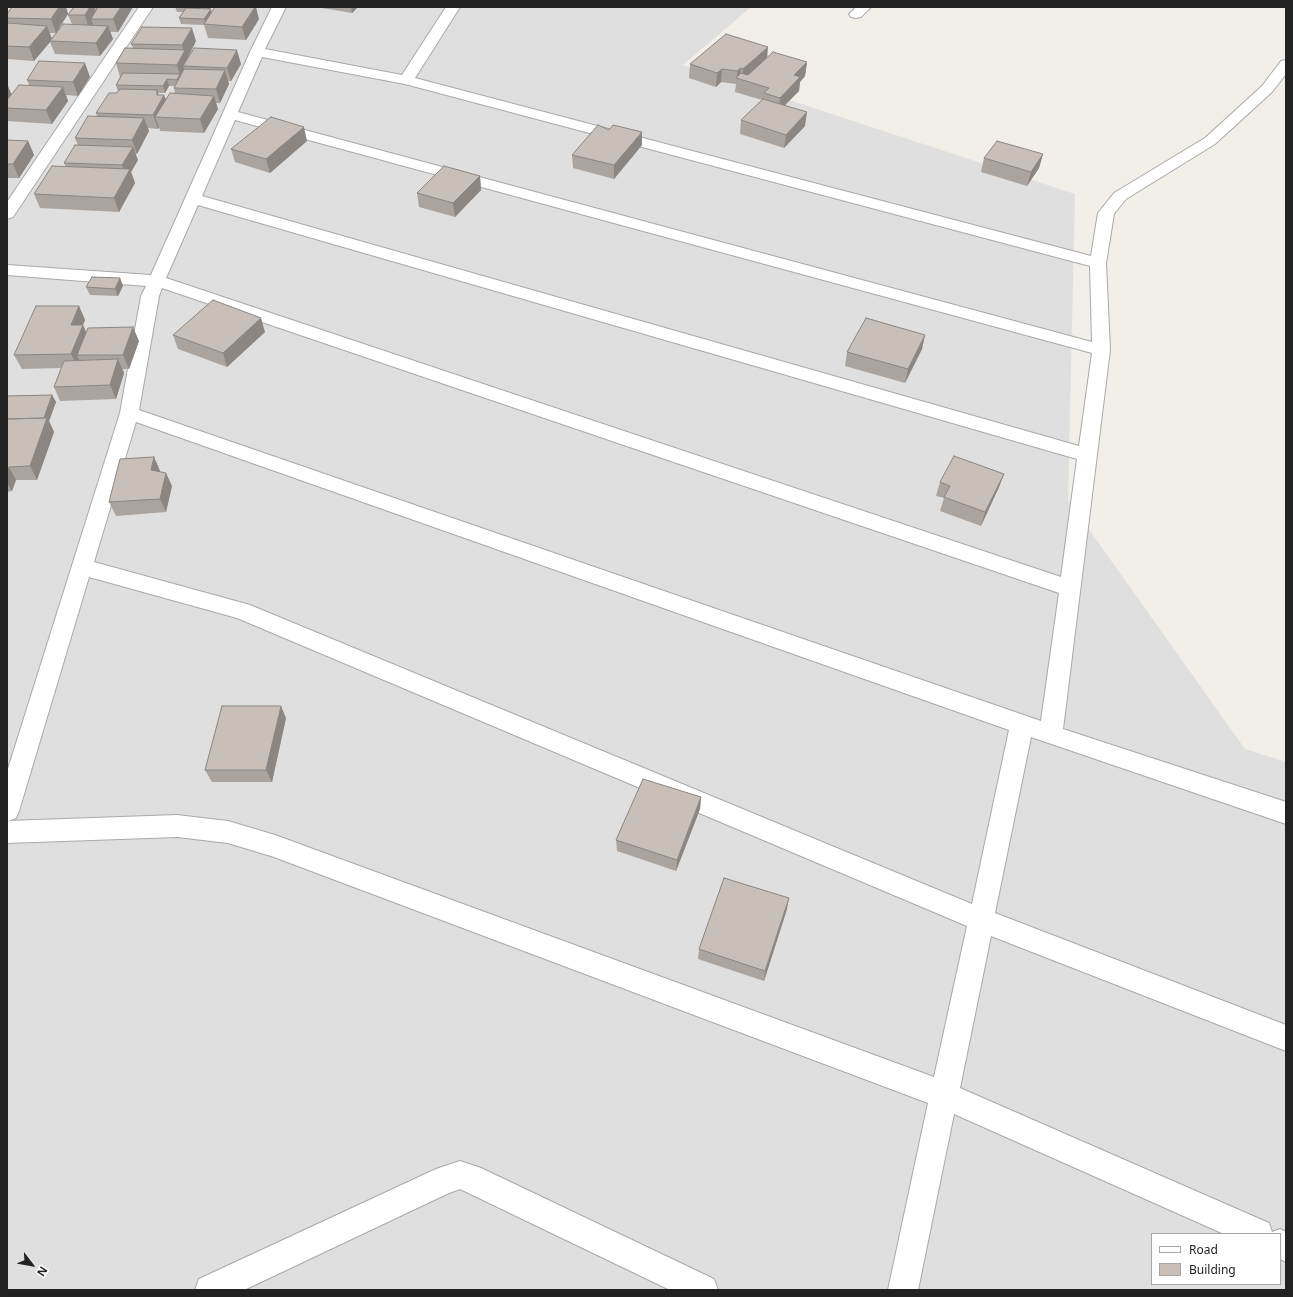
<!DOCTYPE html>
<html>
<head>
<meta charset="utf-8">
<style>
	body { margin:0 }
	#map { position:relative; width:1293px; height:1297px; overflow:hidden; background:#f2efe9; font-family:"Noto Sans",sans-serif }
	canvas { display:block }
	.frame { position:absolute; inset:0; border:8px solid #222; pointer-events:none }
	.legend { position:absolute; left:1151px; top:1233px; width:130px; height:52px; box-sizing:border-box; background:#fff; border:1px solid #a7a7a7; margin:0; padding:5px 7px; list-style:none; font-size:12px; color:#222 }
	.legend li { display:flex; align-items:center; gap:8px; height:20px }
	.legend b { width:20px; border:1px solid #a7a7a7 }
	.north { position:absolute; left:12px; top:1245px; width:40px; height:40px; -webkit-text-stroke:3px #fff; paint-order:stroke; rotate:122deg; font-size:11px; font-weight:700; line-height:16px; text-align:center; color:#222 }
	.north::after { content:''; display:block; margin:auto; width:14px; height:18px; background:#222; clip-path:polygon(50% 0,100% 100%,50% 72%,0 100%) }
</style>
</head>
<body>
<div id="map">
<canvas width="1293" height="1297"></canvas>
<div class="frame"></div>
<ul class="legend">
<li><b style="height:5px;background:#fff"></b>Road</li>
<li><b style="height:11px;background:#c7bfb8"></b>Building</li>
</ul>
<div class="north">N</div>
</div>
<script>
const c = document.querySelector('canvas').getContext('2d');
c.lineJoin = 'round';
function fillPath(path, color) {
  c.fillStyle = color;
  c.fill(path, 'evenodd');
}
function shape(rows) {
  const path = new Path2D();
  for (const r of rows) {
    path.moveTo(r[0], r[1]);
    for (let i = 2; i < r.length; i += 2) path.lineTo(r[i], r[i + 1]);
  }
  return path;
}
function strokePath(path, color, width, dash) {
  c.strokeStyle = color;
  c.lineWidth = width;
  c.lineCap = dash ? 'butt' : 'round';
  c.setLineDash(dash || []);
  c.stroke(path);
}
const residential = shape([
	[7,7,751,7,683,65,1075,194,1068,500,1245,749,1286,762,1286,1290,7,1290],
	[1152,1234,1280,1234,1280,1284,1152,1284]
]);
const minor = shape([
	[139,7,153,7,13,217,7,219,7,202,139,7],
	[272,7,286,7,265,49,402,75,446,7,460,7,415,78,1091,256,1098,213,1114,193,1205,138,1262,86,1281,61,1286,60,1286,74,1272,92,1215,144,1126,199,1114,214,1106,263,1110,350,1063,729,1286,802,1286,824,1031,737,995,913,1286,1025,1286,1051,991,936,960,1088,1269,1223,1272,1232,1280,1229,1286,1232,1286,1262,1280,1259,1280,1234,1224,1234,954,1114,918,1290,888,1290,928,1103,274,857,228,843,177,837,7,843,7,772,120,413,141,296,146,286,7,275,7,265,151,275,250,52,272,7],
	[262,57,405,84,1090,266,1092,342,238,112,262,57],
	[235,120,1092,353,1079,446,202,196,235,120],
	[198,205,1077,459,1061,577,166,278,198,205],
	[162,288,1059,593,1041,721,139,410,159,296,162,288],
	[136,422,1009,730,972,904,250,605,94,562,136,422],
	[89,577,237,618,967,926,934,1077,275,835,228,821,177,815,8,821,16,818,19,811,89,577],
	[856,7,871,7,861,17,856,18,851,17,849,14,856,7],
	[460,1161,481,1168,714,1279,718,1290,670,1290,460,1189,449,1193,244,1290,195,1290,199,1279,436,1169,460,1161]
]);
const wall = shape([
	[12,7,133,7,118,32,110,32,113,39,100,56,55,54,50,42,34,61,7,59,7,14],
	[66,8,73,8,68,15,72,24,58,29,68,14],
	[49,33,56,33,52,38],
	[175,7,211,7,210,9,212,13,259,19,246,40,208,38,204,25,181,24,179,18,183,12,177,12],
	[316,7,358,7,352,13],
	[196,41,188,57,188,58,241,64,231,81,228,81,229,84,220,103,216,103,218,109,204,133,160,131,159,127,158,129,148,128,149,131,137,154,135,154,138,160,131,172,135,183,119,212,40,208,34,194,66,167,64,163,78,145,75,138,97,116,96,113,118,92,116,85,120,77,116,63,133,48,131,44],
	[169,86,175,86,174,88,175,94,166,100,164,95,158,95,158,93,165,93],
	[767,58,807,62,805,76,800,82,799,91,785,105,805,126,784,148,740,134,741,120,762,100,735,92,736,84,721,82,716,87,689,78,690,64],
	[90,77,78,96,66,95,68,101,52,124,7,121,7,86,11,94,29,85,27,80],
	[7,140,28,141,34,155,19,178,7,178],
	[307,141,270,173,235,162,231,149],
	[642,145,614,179,573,168,572,155],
	[1043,154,1039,168,1027,186,981,172,984,158],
	[480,176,481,190,455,217,419,207,417,193],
	[120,278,123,286,118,296,90,295,86,287],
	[79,306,85,320,83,325,86,333,139,341,129,369,123,369,124,373,116,399,60,401,54,387,61,368,22,369,14,355],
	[265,332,227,367,178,349,173,335],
	[925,335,922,349,905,383,845,366,847,352],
	[52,395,56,402,49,421,54,432,37,480,16,480,12,491,7,492,7,396],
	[154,457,160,471,160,472,172,486,166,512,116,516,109,502],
	[1004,474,999,487,981,526,940,511,944,498,936,496,940,482],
	[286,718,272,782,212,782,205,770],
	[701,797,700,809,676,871,617,851,616,840],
	[787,909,764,981,698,959,699,949]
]);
const shadedWall = shape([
	[59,7,66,7,68,14,56,33,51,19],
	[90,7,94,7,97,16,91,19,93,24,89,29,85,15],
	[121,7,133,7,118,32,113,19],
	[207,7,211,7,209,11,211,9,212,16,206,24,204,19,209,12],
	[255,7,256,7,259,19,246,40,242,27],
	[351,7,358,7,352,13],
	[47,26,52,39,50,41,50,42,34,61,29,47],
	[108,26,113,39,100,56,96,43],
	[192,28,196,41,188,57,189,63,183,66,185,72,179,86,177,80,180,75,177,65,184,52,182,45],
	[768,47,767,61,744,80,742,80,743,69],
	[237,50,241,64,231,81,227,68],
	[807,62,805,76,800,82,799,91,779,111,780,98,794,75],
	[85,63,90,77,78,96,73,82],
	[741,68,740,79,737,78,737,71],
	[722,69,721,82,716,87,717,73],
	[225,70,229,84,220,103,216,89],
	[167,79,169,86,165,93,163,86],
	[8,86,14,100,7,108,7,87],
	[63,87,68,101,52,124,46,110],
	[157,90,161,102,164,95,169,109,155,117,159,127,158,129,153,115,157,95],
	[214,96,218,109,204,133,200,119],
	[807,112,805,126,784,148,786,135],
	[144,118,149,131,137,154,132,140],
	[304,127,307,141,270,173,266,159],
	[642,132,642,145,614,179,614,165],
	[28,141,34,155,19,178,13,164],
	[133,147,138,160,131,172,135,183,119,212,114,198,126,176,122,165],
	[1043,154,1039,168,1027,186,1031,172],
	[480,176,481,190,455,217,453,203],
	[120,278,123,286,118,296,115,289],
	[79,306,85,320,83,325,89,339,77,355,80,362,78,368,71,354,71,325],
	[261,318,265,332,227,367,223,353],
	[133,327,139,341,129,369,123,355],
	[925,335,922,349,905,383,908,369],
	[118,359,124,373,116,399,110,385],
	[52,395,56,402,49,421,54,432,37,480,30,466,43,419],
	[154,457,160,471,157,484,151,470],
	[9,467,16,480,12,491,7,483,7,470],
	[166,473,172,486,166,512,160,499],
	[1004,474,999,487,981,526,985,512],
	[281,706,286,718,272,782,266,770],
	[701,797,700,809,676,871,677,860],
	[789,898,787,909,764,981,765,971]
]);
const building = shape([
	[12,7,59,7,51,19,7,18,7,14,12,7],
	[74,7,90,7,85,15,68,15,74,7],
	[98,7,121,7,113,19,91,19,98,7],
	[215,7,255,7,242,27,204,24,215,7],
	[186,8,211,9,204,19,179,18,186,8],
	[7,23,47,26,29,47,7,46,7,23],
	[63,24,108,26,96,43,50,41,63,24],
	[142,27,192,28,182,45,131,44,142,27],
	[726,34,768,47,743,69,741,68,737,71,722,69,717,73,690,64,726,34],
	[125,48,185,50,177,65,116,63,125,48],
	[194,48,237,50,227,68,183,66,194,48],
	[773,52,807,62,794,75,800,77,780,98,764,93,769,88,736,78,741,73,748,75,773,52],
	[39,61,85,63,73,82,27,80,39,61],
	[184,69,225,70,216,89,174,88,184,69],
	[123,73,180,74,177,80,167,79,163,86,116,85,123,73],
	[19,85,63,87,46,110,7,108,7,100,19,85],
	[120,89,157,90,157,95,164,95,153,115,96,113,109,93,117,93,120,89],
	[170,93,214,96,200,119,155,117,170,93],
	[763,99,807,112,786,135,741,120,763,99],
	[88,116,144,118,132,140,75,138,88,116],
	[271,117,304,127,266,159,231,149,271,117],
	[598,125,609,130,613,125,642,132,614,165,572,155,598,125],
	[7,140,28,141,13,164,7,164,7,140],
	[997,141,1043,154,1031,172,984,158,997,141],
	[75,145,133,147,122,165,64,163,75,145],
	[52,166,130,169,114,198,34,194,52,166],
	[444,166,480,176,453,203,417,193,444,166],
	[92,277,120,278,115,289,86,287,92,277],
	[213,300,261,318,223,353,173,335,213,300],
	[36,306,79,306,71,325,83,325,71,354,14,355,36,306],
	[866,318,925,335,908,369,847,352,866,318],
	[133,327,123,355,77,355,88,328,133,327],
	[118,359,110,385,54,387,64,361,118,359],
	[52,395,44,418,7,419,7,396,52,395],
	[47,418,30,466,9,467,7,470,7,419,47,418],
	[954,456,1004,474,985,512,944,497,950,486,940,482,954,456],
	[154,457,151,470,166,473,160,499,109,502,120,459,154,457],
	[222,706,281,706,266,770,205,770,222,706],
	[643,779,701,797,677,860,616,840,643,779],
	[724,878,789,898,765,971,699,949,724,878]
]);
fillPath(residential, '#e0dfdf');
strokePath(minor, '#a9a9a9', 2);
fillPath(minor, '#fff');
fillPath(wall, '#aba49e');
fillPath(shadedWall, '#8b8681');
fillPath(building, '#c7bfb8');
strokePath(building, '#8b8681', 1);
</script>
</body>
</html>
